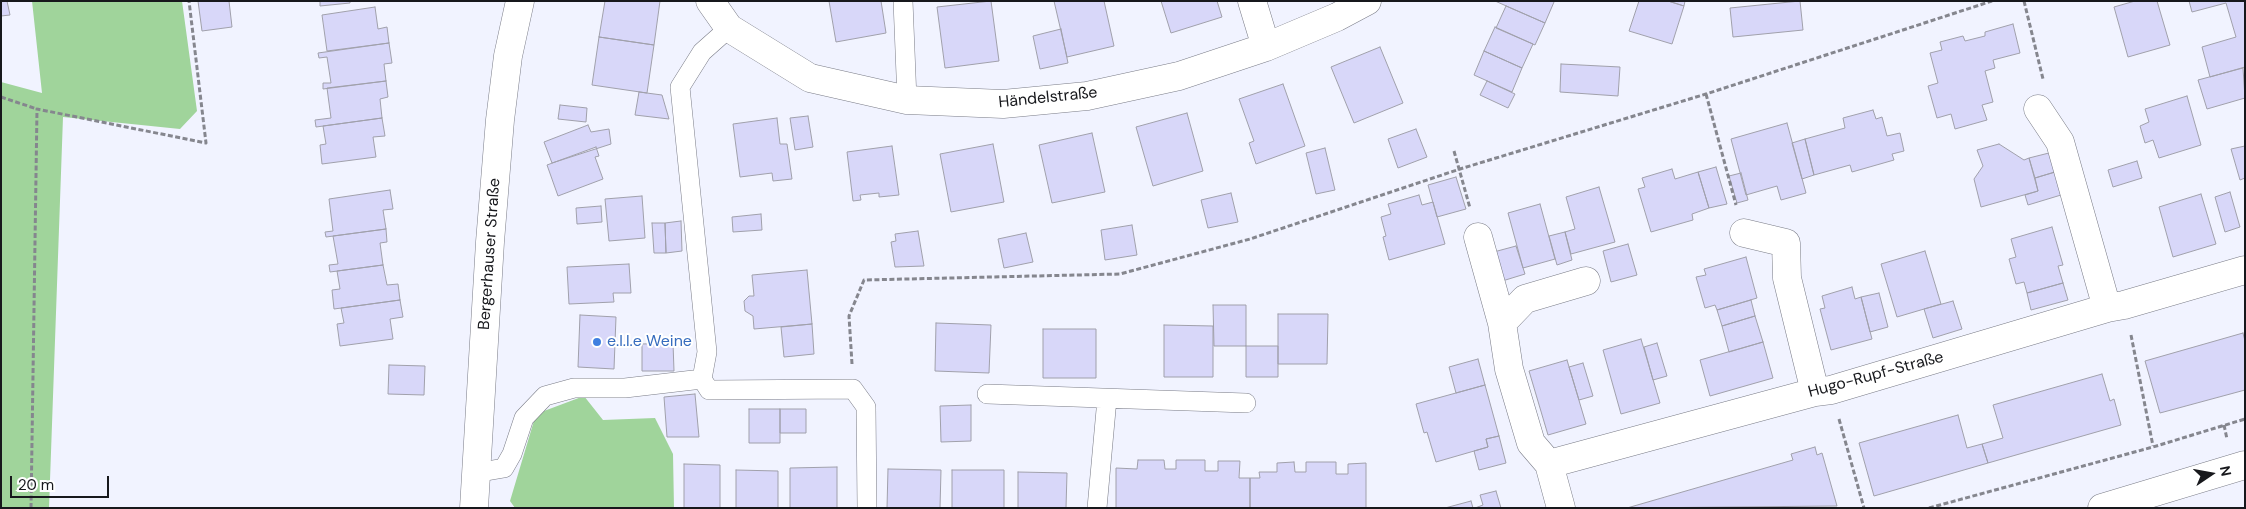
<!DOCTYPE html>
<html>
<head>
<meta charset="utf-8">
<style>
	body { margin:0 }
	#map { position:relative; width:2246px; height:509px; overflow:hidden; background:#f1f3ff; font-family:"DM Sans",sans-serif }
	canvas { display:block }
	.frame { position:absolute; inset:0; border:2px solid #17181c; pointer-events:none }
	.north { position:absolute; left:2186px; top:449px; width:50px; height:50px; -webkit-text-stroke:4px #fff; paint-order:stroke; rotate:78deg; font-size:14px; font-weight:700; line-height:20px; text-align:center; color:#17181c }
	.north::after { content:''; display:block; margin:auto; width:18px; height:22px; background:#17181c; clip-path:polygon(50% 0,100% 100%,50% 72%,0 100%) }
	.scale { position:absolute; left:10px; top:476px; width:99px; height:22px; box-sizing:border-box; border:2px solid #17181c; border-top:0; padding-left:6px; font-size:15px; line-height:18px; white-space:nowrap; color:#17181c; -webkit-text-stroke:4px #fff; paint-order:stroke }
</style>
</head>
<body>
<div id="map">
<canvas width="2246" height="509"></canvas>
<div class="frame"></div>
<div class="north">N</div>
<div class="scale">20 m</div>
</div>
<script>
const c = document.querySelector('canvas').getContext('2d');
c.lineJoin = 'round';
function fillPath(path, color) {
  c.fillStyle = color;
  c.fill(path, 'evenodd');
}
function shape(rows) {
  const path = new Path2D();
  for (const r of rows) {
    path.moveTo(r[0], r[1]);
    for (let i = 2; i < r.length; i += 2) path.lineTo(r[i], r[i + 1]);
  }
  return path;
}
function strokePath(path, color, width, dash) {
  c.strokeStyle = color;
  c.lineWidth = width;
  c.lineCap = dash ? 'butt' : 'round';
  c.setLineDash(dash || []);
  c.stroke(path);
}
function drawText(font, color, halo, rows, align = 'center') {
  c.font = font + ' "DM Sans",sans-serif';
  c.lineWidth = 4;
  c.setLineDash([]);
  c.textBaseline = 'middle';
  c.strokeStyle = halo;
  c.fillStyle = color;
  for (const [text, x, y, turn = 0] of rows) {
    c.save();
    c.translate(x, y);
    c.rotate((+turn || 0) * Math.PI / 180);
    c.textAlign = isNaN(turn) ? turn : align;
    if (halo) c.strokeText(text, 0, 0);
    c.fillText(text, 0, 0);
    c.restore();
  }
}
const green = shape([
	[32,1,182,1,197,111,180,129,63,117,49,508,1,508,1,82,42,93],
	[584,396,603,420,655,418,673,454,674,508,515,508,510,501,536,414]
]);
const building = shape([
	[1,1,7,1,10,15,1,16,1,1],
	[198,1,229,1,232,27,202,31,198,1],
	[320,1,350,1,350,3,320,6,320,1],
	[605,1,660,1,654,45,599,37,605,1],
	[829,1,881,1,886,33,836,42,829,1],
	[991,1,999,61,945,68,937,7,991,1],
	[1054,1,1104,1,1114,46,1067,57,1054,1],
	[1161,1,1217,1,1222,17,1171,33,1161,1],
	[1495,1,1553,1,1554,2,1545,23,1495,1],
	[1639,1,1668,1,1684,6,1672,44,1629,31,1639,1],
	[1668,1,1685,1,1684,6,1668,1],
	[1800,1,1803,30,1733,37,1730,8,1800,1],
	[2135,1,2157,1,2170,45,2128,57,2114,7,2135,1],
	[2189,1,2245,1,2245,67,2210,77,2202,47,2236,37,2226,3,2192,12,2189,1],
	[1506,6,1545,23,1535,45,1496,28,1506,6],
	[375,7,378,29,387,27,389,43,327,51,322,15,375,7],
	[2013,24,2020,53,1993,60,1995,68,1985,71,1993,102,1982,105,1987,120,1955,129,1951,114,1937,118,1928,86,1938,83,1930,53,1942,50,1940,42,1963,36,1965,41,1985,36,1985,32,2013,24],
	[1495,27,1533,44,1522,68,1484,51,1495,27],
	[1061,29,1068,63,1040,69,1033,36,1061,29],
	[599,37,654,45,647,93,592,85,599,37],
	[389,43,392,63,384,64,386,81,323,89,323,83,331,83,327,57,319,58,318,53,389,43],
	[1380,47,1403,103,1354,123,1331,67,1380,47],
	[1484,51,1522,68,1512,92,1474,75,1484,51],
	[1561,64,1620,67,1618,96,1560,92,1561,64],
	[2243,68,2245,98,2207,109,2198,80,2243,68],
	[386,81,388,97,380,99,382,118,316,127,315,120,331,118,327,88,386,81],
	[1487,81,1515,94,1508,108,1480,95,1487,81],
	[1283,84,1305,146,1256,164,1249,143,1254,141,1239,99,1283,84],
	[639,92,662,95,669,119,635,115,639,92],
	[2187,96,2201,145,2159,158,2153,140,2145,143,2140,126,2149,122,2145,109,2187,96],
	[560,105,587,108,586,122,558,119,560,105],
	[1873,110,1876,119,1882,117,1887,136,1900,133,1904,151,1892,154,1894,160,1852,172,1850,165,1814,175,1805,139,1845,128,1843,118,1873,110],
	[1187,113,1203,171,1153,186,1136,127,1187,113],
	[808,116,813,147,795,150,790,118,808,116],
	[382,118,385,136,373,137,376,157,322,164,320,145,326,144,323,126,382,118],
	[777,118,780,144,787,144,792,179,773,181,772,173,740,177,733,124,777,118],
	[1787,123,1806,193,1781,200,1777,186,1746,195,1731,139,1787,123],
	[588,125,591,132,609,129,611,144,552,163,544,142,588,125],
	[1416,129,1427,157,1398,168,1388,139,1416,129],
	[1092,133,1105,192,1052,203,1039,145,1092,133],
	[1805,139,1814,175,1802,179,1792,143,1805,139],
	[993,144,1004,202,951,212,940,154,993,144],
	[1999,144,2024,160,2029,158,2038,191,1981,207,1974,179,1983,166,1977,150,1999,144],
	[892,146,899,195,879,197,879,193,860,195,861,200,853,201,847,152,892,146],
	[2245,146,2245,178,2240,180,2231,149,2245,146],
	[596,147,599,156,595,157,603,179,558,196,547,165,596,147],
	[1325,148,1335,190,1316,194,1306,153,1325,148],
	[2049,153,2055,172,2035,178,2029,158,2049,153],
	[2137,161,2142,178,2113,187,2108,170,2137,161],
	[1716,167,1727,204,1709,208,1698,172,1716,167],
	[1672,169,1675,179,1698,172,1709,208,1692,214,1693,220,1651,232,1638,189,1645,187,1642,178,1672,169],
	[2055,172,2061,195,2028,205,2025,195,2038,191,2035,178,2055,172],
	[1741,173,1748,200,1737,203,1729,176,1741,173],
	[1456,177,1466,209,1437,217,1428,185,1456,177],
	[1599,187,1615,242,1571,254,1565,232,1575,229,1566,197,1599,187],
	[390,190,393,209,383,210,386,229,326,237,325,232,333,231,329,199,390,190],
	[2230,192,2240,227,2225,232,2215,197,2230,192],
	[1231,193,1238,222,1208,228,1201,200,1231,193],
	[2201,194,2216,244,2173,257,2159,207,2201,194],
	[1419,195,1422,205,1433,202,1445,244,1389,260,1383,237,1386,236,1381,217,1391,214,1388,204,1419,195],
	[642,196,645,238,609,241,605,199,642,196],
	[1540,204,1555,259,1523,268,1508,213,1540,204],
	[601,206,602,222,577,224,576,208,601,206],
	[761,214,762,230,733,232,732,217,761,214],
	[681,221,682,251,666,253,665,223,681,221],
	[652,223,665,223,666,253,654,253,652,223],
	[1132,225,1137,255,1105,260,1101,230,1132,225],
	[2052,227,2063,265,2058,266,2063,283,2027,293,2024,282,2016,284,2009,259,2016,257,2011,239,2052,227],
	[386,229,387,242,380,243,383,265,330,272,329,265,338,264,333,236,386,229],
	[918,231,924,266,895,267,891,242,896,241,895,234,918,231],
	[1565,232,1572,260,1557,265,1549,236,1565,232],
	[1026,233,1033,262,1004,268,998,239,1026,233],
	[1628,244,1637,275,1611,282,1603,251,1628,244],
	[1516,246,1525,274,1499,282,1490,253,1516,246],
	[1925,251,1941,304,1897,317,1881,264,1925,251],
	[1746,257,1757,298,1717,310,1715,305,1705,308,1696,277,1706,275,1704,269,1746,257],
	[629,264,631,293,613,293,614,302,569,304,567,267,629,264],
	[383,265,387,285,398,284,400,300,334,309,332,290,340,289,337,271,383,265],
	[807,270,812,324,754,329,753,316,745,311,744,301,749,296,754,296,752,275,807,270],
	[2063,283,2068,300,2031,310,2027,293,2063,283],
	[1852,287,1855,299,1861,297,1872,339,1831,350,1820,309,1825,308,1822,296,1852,287],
	[1879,293,1888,327,1870,332,1861,297,1879,293],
	[400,300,403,317,390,319,393,339,340,346,337,324,344,323,341,308,400,300],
	[1751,300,1755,316,1722,326,1717,310,1751,300],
	[1953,301,1962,329,1933,338,1924,309,1953,301],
	[1213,305,1246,305,1246,346,1214,346,1213,305],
	[1278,314,1328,314,1327,364,1278,364,1278,314],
	[580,315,616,317,614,369,578,367,580,315],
	[1755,316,1763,342,1729,352,1722,326,1755,316],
	[936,323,991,325,989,373,935,371,936,323],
	[812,324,814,354,784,357,781,327,812,324],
	[1164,325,1213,326,1213,377,1164,377,1164,325],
	[1043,329,1096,329,1096,378,1043,378,1043,329],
	[2243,333,2245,341,2245,390,2160,413,2145,361,2243,333],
	[1641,339,1660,403,1621,414,1603,350,1641,339],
	[1763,342,1773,378,1710,396,1700,360,1763,342],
	[673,343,674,371,642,371,642,344,673,343],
	[1657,343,1667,376,1653,380,1644,347,1657,343],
	[1246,346,1278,346,1278,377,1246,377,1246,346],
	[1478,359,1485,385,1456,393,1449,367,1478,359],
	[1567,360,1586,424,1548,435,1529,371,1567,360],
	[1583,363,1593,396,1579,400,1569,367,1583,363],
	[389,365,425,366,424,395,388,394,389,365],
	[2102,374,2110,401,2114,399,2121,425,1988,463,1982,444,2003,438,1993,405,2102,374],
	[1485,385,1499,436,1486,439,1488,447,1436,462,1427,432,1424,433,1416,404,1485,385],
	[695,394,699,437,667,437,664,397,695,394],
	[971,405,971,441,941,442,940,406,971,405],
	[749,409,780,409,780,443,749,443,749,409],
	[780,409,806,409,806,433,780,433,780,409],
	[1958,415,1967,448,1982,444,1988,463,1874,496,1859,443,1958,415],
	[1499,436,1506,463,1479,470,1474,451,1488,447,1486,439,1499,436],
	[1815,447,1817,455,1822,453,1837,506,1627,508,1793,460,1791,454,1815,447],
	[1138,460,1164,460,1165,469,1176,469,1176,460,1205,460,1205,471,1218,471,1218,461,1240,461,1239,478,1250,478,1250,508,1116,508,1116,468,1137,469,1138,460],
	[1294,462,1295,472,1306,472,1306,462,1336,462,1336,474,1348,474,1348,464,1366,463,1366,508,1250,508,1250,478,1260,478,1259,472,1277,472,1277,463,1294,462],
	[684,464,720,465,720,508,684,508,684,464],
	[837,467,837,508,790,508,790,468,837,467],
	[888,469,941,470,940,508,887,508,888,469],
	[736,470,778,471,778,508,736,508,736,470],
	[952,470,1004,470,1004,508,952,508,952,470],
	[1018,472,1067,473,1066,508,1018,508,1018,472],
	[1496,491,1501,508,1475,508,1483,505,1480,495,1496,491],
	[1471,501,1473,508,1445,508,1471,501]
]);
const path = shape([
	[2024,1,2043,79],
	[1706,94,1736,205],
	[1,97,37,109],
	[1454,151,1470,208],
	[2131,335,2153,446],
	[852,364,849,316,864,280,1120,274,1250,239,1460,169,1706,94,1992,1],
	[1839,419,1864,508],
	[2224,425,2227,439],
	[31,508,37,109,206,143,189,1],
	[1929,508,2153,447,2245,419]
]);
const service = shape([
	[903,1,907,100],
	[702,379,707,352,680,87,702,52,729,28],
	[702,379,709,390,853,389,866,407,867,508],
	[987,394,1246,403],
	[475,473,504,468,512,454,524,418,545,396,574,388,625,388,702,379],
	[1097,508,1107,399]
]);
const minor = shape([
	[710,1,729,28,810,78,907,100,1003,104,1087,96,1179,76,1266,47,1337,17,1367,1],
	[1252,1,1266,47],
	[2038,109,2060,142,2107,308],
	[1744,233,1786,243,1787,278,1815,392],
	[1478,237,1502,323],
	[1549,464,1531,443,1509,369,1502,323,1525,299,1586,281],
	[1561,508,1549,464,1815,392,1831,390,2107,308,2124,305,2245,270],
	[2102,508,2245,465]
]);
const tertiary = shape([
	[474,508,490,242,500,120,508,56,520,1]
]);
const markers = [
	[597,342,5,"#3f7fe0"]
];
const streetNames = [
	["Händelstraße",1048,98,-6],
	["Bergerhauser Straße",490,254,-86],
	["Hugo-Rupf-Straße",1876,375,-15]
];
const shopNames = [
	["e.l.l.e Weine",607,342]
];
fillPath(green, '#a0d49b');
fillPath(building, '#d8d7f9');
strokePath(building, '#a0a0ab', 1);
strokePath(service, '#7a7c87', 20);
strokePath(minor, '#7a7c87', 29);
strokePath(tertiary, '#7a7c87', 29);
strokePath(path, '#85868e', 3, [5, 2.5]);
strokePath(service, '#fff', 19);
strokePath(minor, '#fff', 28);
strokePath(tertiary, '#fff', 28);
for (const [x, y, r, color] of markers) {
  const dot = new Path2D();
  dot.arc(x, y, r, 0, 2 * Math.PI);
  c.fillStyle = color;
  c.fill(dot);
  strokePath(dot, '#fff', 2);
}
drawText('16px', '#17181c', '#fff', streetNames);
drawText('16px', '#366cbe', '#fff', shopNames, 'left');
</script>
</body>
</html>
